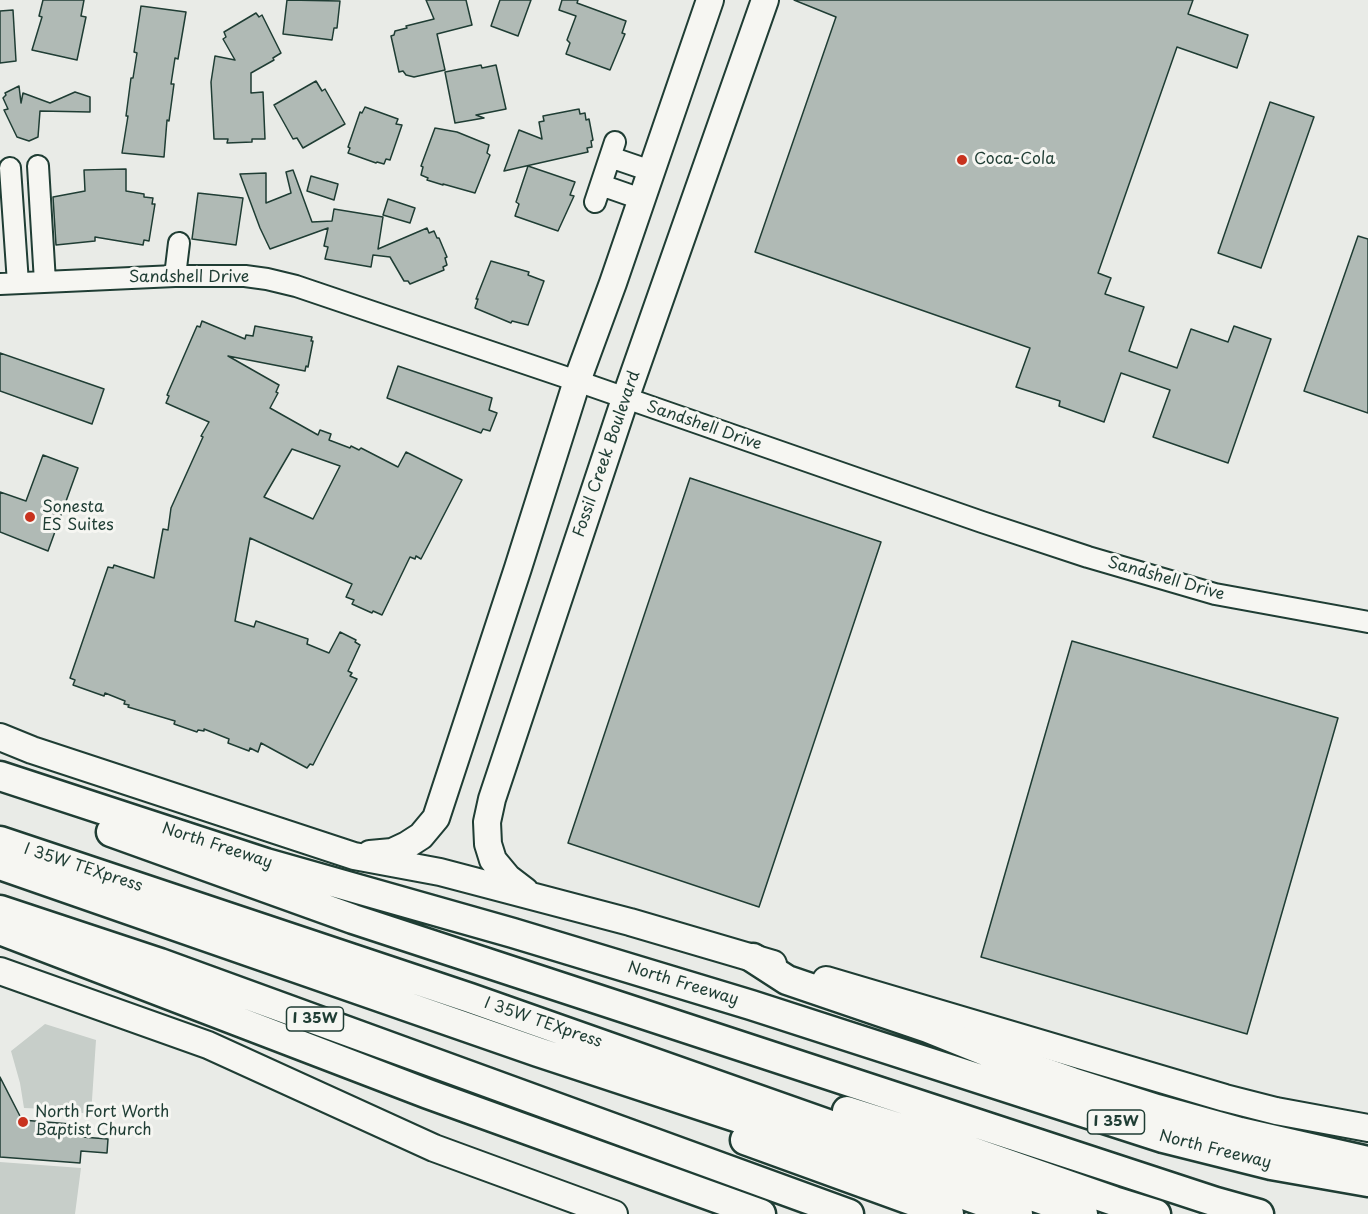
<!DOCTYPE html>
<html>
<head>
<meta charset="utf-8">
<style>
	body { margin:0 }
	canvas { display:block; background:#e9ebe7 }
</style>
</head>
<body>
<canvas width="1368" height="1214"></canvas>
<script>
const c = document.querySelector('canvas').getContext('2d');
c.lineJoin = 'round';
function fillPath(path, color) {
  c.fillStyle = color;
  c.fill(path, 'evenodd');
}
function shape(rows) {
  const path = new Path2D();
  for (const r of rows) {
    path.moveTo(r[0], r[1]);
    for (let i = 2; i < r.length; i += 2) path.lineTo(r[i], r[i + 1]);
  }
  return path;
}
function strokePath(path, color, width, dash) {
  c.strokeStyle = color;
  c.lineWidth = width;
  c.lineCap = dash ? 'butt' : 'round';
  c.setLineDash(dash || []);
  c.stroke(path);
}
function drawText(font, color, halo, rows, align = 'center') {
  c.font = font + ' "Playpen Sans",sans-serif';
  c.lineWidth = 6;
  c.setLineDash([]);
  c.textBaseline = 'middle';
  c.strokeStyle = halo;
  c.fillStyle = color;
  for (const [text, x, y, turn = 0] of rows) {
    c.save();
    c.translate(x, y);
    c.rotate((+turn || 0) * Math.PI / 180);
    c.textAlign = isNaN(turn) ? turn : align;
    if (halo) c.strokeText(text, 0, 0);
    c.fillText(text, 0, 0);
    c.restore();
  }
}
const green = shape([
	[45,1024,96,1040,91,1115,70,1110,24,1108,20,1083,11,1051],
	[0,1162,81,1168,75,1214,0,1214]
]);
const building = shape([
	[43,0,84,0,81,16,86,17,77,60,32,50,42,17,39,16,43,0],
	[287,0,340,1,337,28,334,28,332,40,283,34,287,0],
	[426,0,466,0,472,25,437,34,445,70,414,77,406,75,403,71,399,72,391,36,394,35,395,31,407,28,406,26,434,19,426,0],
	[500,0,531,0,518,36,491,26,500,0],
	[562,0,578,0,577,3,626,21,622,33,625,34,610,70,566,54,570,43,567,40,576,16,559,10,562,0],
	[794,0,1193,0,1188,14,1248,35,1237,68,1177,47,1098,273,1111,278,1105,294,1144,307,1129,351,1177,368,1191,329,1228,342,1234,326,1271,339,1228,463,1153,437,1170,390,1121,373,1104,422,1059,406,1060,401,1016,387,1030,348,755,252,836,17,794,0],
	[141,6,186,12,178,59,175,58,171,84,174,84,169,121,167,120,164,157,122,153,128,116,126,116,131,78,133,78,137,53,134,52,141,6],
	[13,10,16,61,0,63,0,11,13,10],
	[256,13,259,17,262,15,281,53,273,58,274,60,251,73,251,93,263,92,265,139,252,139,252,142,227,143,228,139,214,139,211,82,215,56,235,60,223,39,226,37,224,32,256,13],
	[481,65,482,68,496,65,506,109,476,115,484,118,455,123,445,72,481,65],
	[316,81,322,91,325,89,345,124,303,148,297,138,293,139,274,105,316,81],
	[19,86,21,103,23,93,50,103,75,92,90,97,90,112,40,111,38,137,29,141,17,137,4,110,8,109,3,98,6,95,5,93,19,86],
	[1270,102,1314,117,1261,268,1218,253,1270,102],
	[365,107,398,119,396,124,402,125,390,160,386,159,384,164,377,162,376,163,348,153,350,148,348,147,360,112,362,113,365,107],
	[579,109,580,114,585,113,586,120,589,119,593,140,591,141,592,147,587,148,588,152,504,171,519,130,542,139,539,122,544,121,543,116,579,109],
	[435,128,457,132,489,145,487,153,490,155,475,193,443,184,443,185,427,180,428,178,421,175,423,167,421,166,435,128],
	[528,166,575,182,570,195,574,196,558,231,515,216,519,204,516,202,528,166],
	[126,169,126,191,144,194,144,197,153,198,152,204,155,204,149,241,144,240,143,245,95,237,95,241,56,245,53,197,85,191,84,170,126,169],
	[293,170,312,222,332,221,334,209,383,217,378,249,427,228,429,233,434,231,437,238,439,238,447,257,445,258,447,265,443,267,444,270,410,284,408,281,404,281,390,257,373,255,371,267,325,259,328,247,324,246,328,228,270,249,260,228,240,174,266,173,266,203,291,193,286,172,293,170],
	[311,176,338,184,334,200,307,191,311,176],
	[198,193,243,198,236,245,192,239,198,193],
	[388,199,415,208,410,223,383,215,388,199],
	[1358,236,1368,239,1368,413,1304,391,1358,236],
	[491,261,529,272,528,275,544,281,528,325,512,321,511,323,475,308,478,299,476,299,491,261],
	[202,321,245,339,246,335,253,336,255,326,312,337,311,341,313,341,308,367,306,366,305,371,228,356,279,385,276,392,278,393,270,408,318,435,320,430,331,434,329,440,350,448,351,446,359,450,361,448,398,467,406,452,462,480,421,559,416,556,415,559,410,557,382,615,373,611,372,613,352,604,354,600,346,597,352,584,250,538,235,621,254,627,256,621,308,639,307,644,329,653,340,632,356,640,355,642,360,645,348,671,352,673,350,676,357,679,313,765,310,764,307,768,261,743,258,752,250,748,249,751,228,743,229,739,204,729,204,731,198,730,197,732,174,724,175,721,128,707,129,705,124,704,125,701,105,693,104,696,73,685,75,680,70,678,108,567,113,568,114,565,154,578,163,529,168,530,171,508,203,437,201,436,209,422,166,403,169,396,167,395,197,326,200,327,202,321],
	[292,449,340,466,313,519,264,497,292,449],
	[0,353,104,389,92,424,0,391,0,353],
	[398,366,492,398,489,410,497,413,490,431,483,429,481,433,387,398,398,366],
	[43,455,78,468,48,551,0,532,0,492,26,501,43,455],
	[690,478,881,542,759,907,568,843,690,478],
	[1072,641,1338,718,1247,1034,981,957,1072,641],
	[0,1077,22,1120,83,1125,82,1137,108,1139,107,1153,81,1151,80,1163,0,1157,0,1077]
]);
const minor = shape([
	[610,157,651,171],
	[38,166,45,282],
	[10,168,18,283],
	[601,185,641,199],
	[595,202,615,142],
	[175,276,179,243],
	[0,284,175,276,245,276,267,279,296,286,577,381,982,522,1088,557,1215,594,1368,622]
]);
const major = shape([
	[0,737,32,750,354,856,440,872,630,922,773,964],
	[370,854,392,852,407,845,421,836,436,818,518,568,577,381,613,283,710,0],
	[525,891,508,878,493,860,488,844,487,822,492,799,625,399,765,0],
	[0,971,208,1045,434,1148,614,1214],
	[826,980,1225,1098,1276,1111,1368,1128]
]);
const highway = shape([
	[0,776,266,863,513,933,751,1005,1163,1138,1271,1165,1368,1182],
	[111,832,353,919,1216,1202,1259,1214],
	[0,841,470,998,1083,1214],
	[0,865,538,1052,839,1151,1018,1214],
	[0,910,160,963,849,1214],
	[0,930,428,1094,761,1214],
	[753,958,787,980,928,1028,995,1055,1072,1082,1157,1109,1240,1132,1368,1161],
	[847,1111,939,1140,1114,1201,1156,1214],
	[745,1140,949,1214]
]);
const markers = [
	[962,160,6,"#c8321e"],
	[30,517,6,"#c8321e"],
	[23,1122,6,"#c8321e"]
];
const shields = [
	[315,1019,57],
	[1116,1122,57]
];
const shieldNames = [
	["I 35W",315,1019],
	["I 35W",1116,1122]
];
const poiNames = [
	["Coca-Cola",974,160],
	["Sonesta",42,508],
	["ES Suites",42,526],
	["North Fort Worth",35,1113],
	["Baptist Church",35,1131]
];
const streetNames = [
	["Sandshell Drive",189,278],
	["Sandshell Drive",704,426,19],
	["Fossil Creek Boulevard",607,454,-71],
	["Sandshell Drive",1166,579,16],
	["North Freeway",217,846,18],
	["I 35W TEXpress",83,868,18],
	["North Freeway",683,984,17],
	["I 35W TEXpress",543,1023,19],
	["North Freeway",1215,1150,14]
];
fillPath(green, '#c7cec9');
fillPath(building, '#b0bab5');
strokePath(building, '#1f3d34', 1.5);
strokePath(minor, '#1f3d34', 24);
strokePath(major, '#1f3d34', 30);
strokePath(highway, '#1f3d34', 33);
strokePath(minor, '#f6f6f2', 20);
strokePath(major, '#f6f6f2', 26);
strokePath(highway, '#f6f6f2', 28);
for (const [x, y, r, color] of markers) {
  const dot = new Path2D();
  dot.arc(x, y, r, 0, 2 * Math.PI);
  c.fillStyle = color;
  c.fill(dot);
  strokePath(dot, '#f6f6f2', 2);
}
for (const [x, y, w] of shields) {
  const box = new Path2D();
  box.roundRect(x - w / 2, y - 12, w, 24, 4.5);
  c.fillStyle = '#f6f6f2';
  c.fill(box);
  strokePath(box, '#1f3d34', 1.5);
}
drawText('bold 15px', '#1f3d34', null, shieldNames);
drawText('16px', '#1f3d34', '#f6f6f2', poiNames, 'left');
drawText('16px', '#1f3d34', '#f6f6f2', streetNames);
</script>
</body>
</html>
